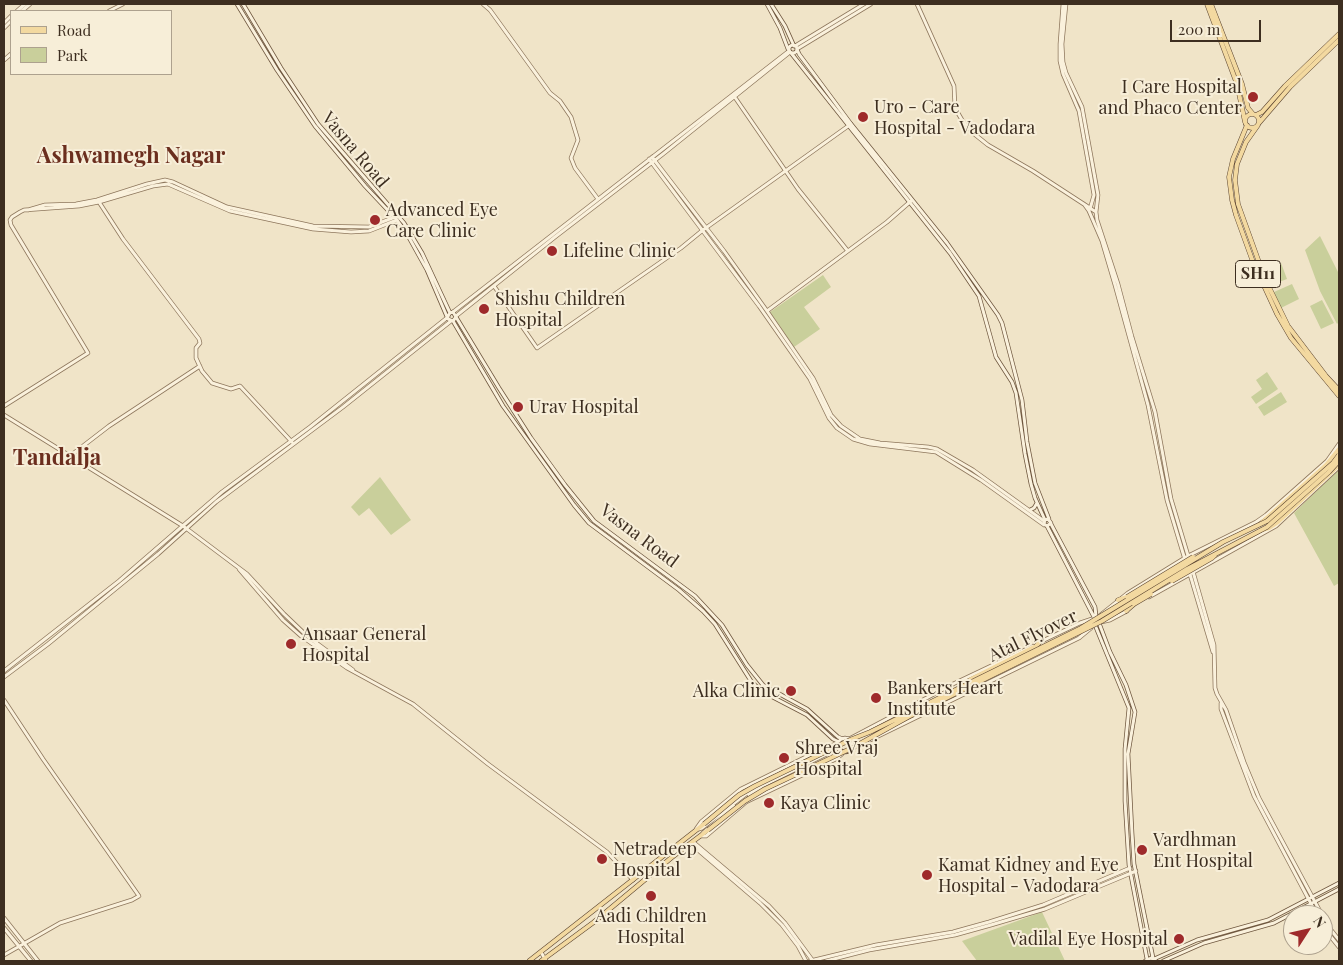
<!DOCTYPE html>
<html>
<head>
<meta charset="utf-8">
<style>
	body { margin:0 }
	#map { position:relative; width:1343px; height:965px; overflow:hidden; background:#f0e4c8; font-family:"Playfair Display",serif }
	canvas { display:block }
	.frame { position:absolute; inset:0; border:5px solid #3d2e20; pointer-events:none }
	.legend { position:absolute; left:10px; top:10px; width:162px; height:65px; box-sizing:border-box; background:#f7eed8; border:1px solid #ada18e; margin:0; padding:6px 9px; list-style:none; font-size:15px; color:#3d2e20 }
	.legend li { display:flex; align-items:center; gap:10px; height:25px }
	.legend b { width:25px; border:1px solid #ada18e }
	.north { position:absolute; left:1283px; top:905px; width:50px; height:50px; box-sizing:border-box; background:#f7eed8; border:1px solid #ada18e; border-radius:50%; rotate:55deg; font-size:14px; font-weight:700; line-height:20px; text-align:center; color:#3d2e20 }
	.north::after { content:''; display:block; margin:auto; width:18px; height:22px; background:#9e2a2b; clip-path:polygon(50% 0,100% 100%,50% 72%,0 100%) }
	.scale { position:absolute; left:1170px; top:20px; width:91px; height:22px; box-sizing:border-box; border:2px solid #3d2e20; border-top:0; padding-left:6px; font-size:15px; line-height:18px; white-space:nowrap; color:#3d2e20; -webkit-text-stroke:4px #f7eed8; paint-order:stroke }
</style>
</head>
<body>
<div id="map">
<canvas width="1343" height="965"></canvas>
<div class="frame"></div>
<ul class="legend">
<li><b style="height:6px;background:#f3d9a0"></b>Road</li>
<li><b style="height:14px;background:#c9cf9b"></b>Park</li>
</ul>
<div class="north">N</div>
<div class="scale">200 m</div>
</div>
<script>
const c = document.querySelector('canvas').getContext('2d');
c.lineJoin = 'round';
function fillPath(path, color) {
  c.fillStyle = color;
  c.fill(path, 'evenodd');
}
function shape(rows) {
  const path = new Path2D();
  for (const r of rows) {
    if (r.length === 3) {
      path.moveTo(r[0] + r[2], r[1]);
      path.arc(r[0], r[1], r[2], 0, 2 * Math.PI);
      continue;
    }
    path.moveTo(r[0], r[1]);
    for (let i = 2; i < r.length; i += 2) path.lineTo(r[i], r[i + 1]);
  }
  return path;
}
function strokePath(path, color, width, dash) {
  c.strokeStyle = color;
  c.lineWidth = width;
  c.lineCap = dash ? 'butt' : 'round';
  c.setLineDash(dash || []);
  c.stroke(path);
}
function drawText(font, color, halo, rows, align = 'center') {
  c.font = font + ' "Playfair Display",serif';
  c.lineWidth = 4;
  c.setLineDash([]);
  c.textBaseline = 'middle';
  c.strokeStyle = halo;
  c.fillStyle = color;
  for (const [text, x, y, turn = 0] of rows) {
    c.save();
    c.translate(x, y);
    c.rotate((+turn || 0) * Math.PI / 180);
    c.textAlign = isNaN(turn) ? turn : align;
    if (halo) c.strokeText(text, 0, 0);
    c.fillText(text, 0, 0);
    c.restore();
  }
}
const green = shape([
	[1320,236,1339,274,1339,322,1337,324,1320,291,1305,250],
	[1281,263,1287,279,1271,285,1264,270],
	[823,275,831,287,804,307,820,329,794,347,770,312],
	[1292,284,1299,299,1281,308,1274,292],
	[1322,300,1334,323,1321,329,1310,306],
	[1267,372,1278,389,1256,404,1251,397,1262,389,1256,380],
	[1281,392,1287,402,1264,416,1258,407],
	[1339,469,1339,583,1334,586,1294,513],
	[380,477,411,520,391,535,369,508,359,516,351,507],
	[1042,912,1065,961,977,961,962,941]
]);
const tertiary = shape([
	[483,4,490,10,550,93,560,101,571,117,578,140,571,158,575,168,598,199],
	[917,4,954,86,955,108,962,120,973,133,988,145,1033,171,1096,212],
	[1063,4,1060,44,1060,61,1063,74,1079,111,1094,195,1090,209],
	[1066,4,1062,44,1063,62,1066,73,1082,107,1098,195,1096,212,1097,220,1118,284,1132,337,1155,412,1171,499,1189,559],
	[17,11,25,4],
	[22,11,30,4],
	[109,11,123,4],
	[4,23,11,16],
	[4,28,11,21],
	[795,46,864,4],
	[797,49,871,4],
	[4,60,11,54],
	[734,96,798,189,847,250],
	[652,157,724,251,767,311,813,378,831,415,841,426,860,439,880,443,928,447,937,449,973,470,1044,521],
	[649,159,759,306,810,379,829,418,837,428,853,439,870,444,936,452,981,480,1044,525],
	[99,202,123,239,199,339,200,343,196,348,196,358,202,371,212,383,231,389,240,386,292,442],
	[1084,204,1089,211,1102,241,1115,285,1148,405,1167,500,1186,563],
	[28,210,45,205,76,204,97,200,147,184,165,180,173,182,227,207,313,226,369,227,395,217],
	[494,286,537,348,681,248,703,230,851,124],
	[767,311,887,222,911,201],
	[453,312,789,51],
	[456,316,555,237,663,154,790,52],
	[4,406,88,353,11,225,10,220,12,217,20,212,24,210,79,206,99,202,153,186,168,184,230,211,313,229,351,232,369,231,397,220],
	[4,415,183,526,247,574,284,614,307,636,353,670],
	[70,456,109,426,200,366],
	[1192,568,1214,645,1215,688,1217,694,1226,710,1244,762,1259,798,1322,915],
	[239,569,283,620,301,636,347,668,413,704,488,764,607,852,633,880],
	[1189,571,1213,652],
	[1149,597,1276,526,1339,467],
	[1098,617,1128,593,1188,556,1256,522,1266,515,1327,461,1339,444],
	[1101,622,1110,620,1127,611],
	[1038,643,1080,623,1092,619],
	[4,671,119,581,222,492,310,427,448,317],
	[4,677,48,644,158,554,216,502,343,407,451,321],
	[4,700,43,759,139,896,132,900,60,923,4,955],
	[1221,703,1221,709,1254,796,1317,915],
	[849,739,953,684,1033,646],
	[858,746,1079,638,1091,628],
	[749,795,761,788],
	[696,829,701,822,741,789,822,749,838,743],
	[699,829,702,828,746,794,839,748],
	[703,833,734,806],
	[701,836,706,836,746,802,836,759,842,754],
	[693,842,769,906,785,923,813,961],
	[691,844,760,903,782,925,798,946,806,961],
	[1323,917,1331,930,1339,940],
	[4,918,38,961],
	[1323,927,1339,947],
	[4,928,31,961],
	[541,952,546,961],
	[810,961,876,945,953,932,989,922,1043,905,1130,868],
	[826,961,869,950,955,935,991,925,1045,909,1136,871]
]);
const secondary = shape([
	[237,4,277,70,315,126,365,186,397,220,407,234,427,270,448,319,453,321,456,317,453,312,450,313,448,316],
	[243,4,281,68,318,124,404,223,422,253,450,313],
	[767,4,780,28,788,49],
	[771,4,785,26,794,46],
	[793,49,4],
	[797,49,799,54,851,124,947,243,998,315,1002,323,1022,400,1027,442,1035,483,1049,519],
	[791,53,950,253,979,296,996,357,1012,382,1016,393,1025,454,1031,484,1035,498,1045,520],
	[456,317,499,388,531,438,565,485,594,521,695,596,722,625,747,665,763,685,807,709,838,737,843,739],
	[453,321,503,406,574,505,589,523,679,590,703,611,715,624,751,681,761,691,807,715,833,739,839,742],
	[1030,510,1034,508,1037,503],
	[1051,524,1095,607,1096,616],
	[1047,526,1051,523,1048,519,1045,520,1044,524,1047,526,1094,617],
	[1099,623,1110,652,1126,685,1135,712,1128,754,1132,833,1134,864,1153,958],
	[1095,625,1129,708,1125,749,1125,801,1129,865,1147,959],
	[845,745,7],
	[1154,959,1197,940,1268,920,1339,883],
	[1145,961,1151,958,1156,961],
	[1163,961,1204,943,1274,923,1339,889]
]);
const primary = shape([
	[1207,4,1237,84,1245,122],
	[1211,4,1242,84,1248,108,1253,114],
	[1252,121,7],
	[1256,115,1262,112,1285,86,1339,34],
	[1259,123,1290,87,1339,40],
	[1247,125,1233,159,1229,177,1232,200,1236,215,1253,262,1277,314,1291,338,1339,396],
	[1258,125,1246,142,1237,164,1235,180,1238,204,1265,279,1288,326,1326,376,1339,390],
	[1260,524,1326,465,1339,449],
	[1262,530,1269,528,1278,522,1339,465],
	[1118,600,1127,597],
	[1126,611,1134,604],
	[962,686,971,679,1036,646,1039,643],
	[529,961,704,824],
	[541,961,594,922,671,858,708,830]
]);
const primaryBridge = shape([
	[1172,581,1212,558,1215,555],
	[1127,597,1193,557],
	[1134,604,1151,594],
	[704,824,739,795,755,786,852,739,870,732,1081,628,1223,542,1267,521,1333,463,1339,455],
	[708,830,745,801,765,789,854,747,908,717,1102,621,1187,569,1267,527,1329,472,1339,461]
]);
const markers = [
	[1253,97,6,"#9e2a2b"],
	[863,117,6,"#9e2a2b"],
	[375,220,6,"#9e2a2b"],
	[552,251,6,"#9e2a2b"],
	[484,309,6,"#9e2a2b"],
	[518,407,6,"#9e2a2b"],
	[291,644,6,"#9e2a2b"],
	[791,691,6,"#9e2a2b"],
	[876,698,6,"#9e2a2b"],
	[784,758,6,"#9e2a2b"],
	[769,803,6,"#9e2a2b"],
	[1142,850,6,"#9e2a2b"],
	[602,859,6,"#9e2a2b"],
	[927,875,6,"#9e2a2b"],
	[651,896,6,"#9e2a2b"],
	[1179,939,6,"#9e2a2b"]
];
const shields = [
	[1258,274,45]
];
const shieldNames = [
	["SH11",1258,274]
];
const poiNames = [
	["I Care Hospital",1242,87,"right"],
	["and Phaco Center",1242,108,"right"],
	["Uro - Care",874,107],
	["Hospital - Vadodara",874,128],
	["Advanced Eye",386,210],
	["Care Clinic",386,231],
	["Lifeline Clinic",563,251],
	["Shishu Children",495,299],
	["Hospital",495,320],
	["Urav Hospital",529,407],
	["Ansaar General",302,634],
	["Hospital",302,655],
	["Bankers Heart",887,688],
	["Institute",887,709],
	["Alka Clinic",780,691,"right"],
	["Shree Vraj",795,748],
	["Hospital",795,769],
	["Kaya Clinic",780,803],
	["Vardhman",1153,840],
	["Ent Hospital",1153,861],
	["Netradeep",613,849],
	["Hospital",613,870],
	["Kamat Kidney and Eye",938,865],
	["Hospital - Vadodara",938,886],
	["Aadi Children",651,916,"center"],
	["Hospital",651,937,"center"],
	["Vadilal Eye Hospital",1168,939,"right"]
];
const streetNames = [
	["Vasna Road",355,150,50],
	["Vasna Road",639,536,37],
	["Atal Flyover",1033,636,-26]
];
const districtNames = [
	["Ashwamegh Nagar",131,156],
	["Tandalja",57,458]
];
fillPath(green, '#c9cf9b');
strokePath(tertiary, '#8d765c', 4.5);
strokePath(secondary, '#6f573f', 4.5);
strokePath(primary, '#5b4430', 5);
strokePath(tertiary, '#faf1dc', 3);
strokePath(secondary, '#faf1dc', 3);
strokePath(primary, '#f3d9a0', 4);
strokePath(primaryBridge, '#5b4430', 5, []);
strokePath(primaryBridge, '#f3d9a0', 4);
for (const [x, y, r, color] of markers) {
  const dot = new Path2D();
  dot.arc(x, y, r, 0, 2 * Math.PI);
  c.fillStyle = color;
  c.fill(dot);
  strokePath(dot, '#f7eed8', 2);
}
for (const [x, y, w] of shields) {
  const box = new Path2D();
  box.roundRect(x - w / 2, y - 13.5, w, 27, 4);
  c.fillStyle = '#f7eed8';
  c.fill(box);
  strokePath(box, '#3d2e20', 1);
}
drawText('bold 16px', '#3d2e20', null, shieldNames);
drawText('18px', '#3d2e20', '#f7eed8', poiNames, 'left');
drawText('18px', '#3d2e20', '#f7eed8', streetNames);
drawText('bold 22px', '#6b2e1e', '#f7eed8', districtNames);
</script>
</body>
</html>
